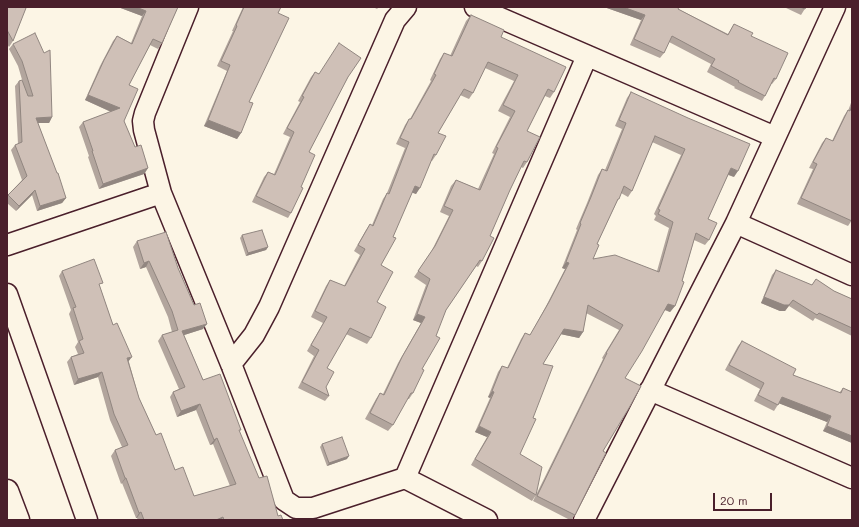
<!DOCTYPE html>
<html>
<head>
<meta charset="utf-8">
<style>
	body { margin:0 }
	#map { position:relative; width:859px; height:527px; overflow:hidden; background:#fcf5e5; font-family:Mali,sans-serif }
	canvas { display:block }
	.frame { position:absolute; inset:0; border:8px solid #4a1f2b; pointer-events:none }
	.scale { position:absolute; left:713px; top:493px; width:59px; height:18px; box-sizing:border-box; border:2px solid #4a1f2b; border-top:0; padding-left:5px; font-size:12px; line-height:14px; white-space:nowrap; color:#4a1f2b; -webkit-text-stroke:3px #fcf5e5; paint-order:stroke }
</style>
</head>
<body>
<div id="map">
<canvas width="859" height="527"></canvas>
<div class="frame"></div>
<div class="scale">20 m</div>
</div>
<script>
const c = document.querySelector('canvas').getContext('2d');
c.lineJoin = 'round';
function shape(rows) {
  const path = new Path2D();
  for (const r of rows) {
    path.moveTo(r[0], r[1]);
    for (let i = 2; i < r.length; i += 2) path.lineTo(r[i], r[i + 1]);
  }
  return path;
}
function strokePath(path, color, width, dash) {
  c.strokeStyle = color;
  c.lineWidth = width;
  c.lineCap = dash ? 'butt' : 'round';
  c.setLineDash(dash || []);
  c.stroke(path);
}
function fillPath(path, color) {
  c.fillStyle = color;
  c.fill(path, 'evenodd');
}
const minor = shape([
	[188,7,145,113,143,121,144,130,161,193,231,364,284,500,296,508,313,508,405,478,487,520],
	[475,7,775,137],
	[736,223,852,275],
	[7,245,161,193],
	[7,294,87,520],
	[231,364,254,335,269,307,395,20,406,7],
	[650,390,852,478],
	[405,478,587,56],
	[584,520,736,223,835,7]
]);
const tertiary = shape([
	[7,491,18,520]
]);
const wall = shape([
	[7,7,13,41,9,47,7,44],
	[118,7,178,7,162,43,158,49,150,45,129,85,124,121,135,147,148,168,144,174,99,189,88,157,89,156,79,127,83,122,111,112,85,100,100,66,113,41,117,36,131,43,142,16],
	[243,7,281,7,278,13,249,102,241,133,237,139,204,126,227,71,217,66,233,31,232,31],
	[373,7,379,7,377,9],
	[604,7,679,7,678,9,728,34,734,24,751,36,776,79,772,84,771,84,765,96,762,101,734,88,735,87,707,72,711,64,669,42,664,53,660,58,630,45,641,20],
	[784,7,806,7,801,15],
	[471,15,501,37,554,92,550,98,545,96,527,131,527,162,523,168,521,167,510,190,490,236,482,261,478,267,476,266,446,310,422,369,413,393,409,399,407,399,393,425,388,431,365,419,376,399,380,393,383,394,398,363,421,323,413,320,426,285,414,277,431,252,449,216,440,212,451,186,456,180,478,189,494,154,492,153,510,117,498,111,514,81,485,68,473,93,469,99,460,95,438,133,436,155,432,161,431,161,416,194,412,192,381,265,377,302,371,338,367,344,346,334,327,368,326,387,329,396,325,401,298,388,314,356,307,351,323,323,311,317,326,286,330,280,344,286,360,255,354,251,366,230,370,224,372,225,383,199,387,193,405,148,396,144,405,125,409,119,410,119,431,81,430,80,440,59,444,53,450,56,466,21],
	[13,44,52,117,49,123,38,123,66,198,62,203,37,211,32,195,16,211,7,203,7,196,22,180,11,150,15,145,18,144,15,86,19,81,23,83,18,66,9,49],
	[315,72,319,74,348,77,309,152,301,187,291,213,288,218,252,202,264,177,268,172,274,174,290,137,283,134,300,102,298,101,311,77],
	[631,92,734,177,728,175,708,219,709,240,705,245,694,240,675,306,670,312,664,310,625,378,603,451,575,515,571,520,570,520,533,501,536,495,532,501,471,465,487,437,475,432,490,398,488,397,498,372,502,366,507,368,521,339,525,333,530,335,545,308,565,269,562,268,577,230,576,229,587,203,598,175,602,169,605,170,622,129,615,126,627,98],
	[652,142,681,155,654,214,656,216,654,220,669,228,657,271,593,259,597,244,621,193,628,197,632,191],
	[586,313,619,330,602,358,603,359,536,495,520,454,533,418,543,364,561,334,579,338,583,332],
	[852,100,852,220,848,226,797,204,813,169,809,168,822,143,826,138,832,141,844,116,848,110,848,111],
	[242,235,268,247,266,250,246,256,240,238],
	[137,241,178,268,203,329,184,335,203,380,239,432,259,478,278,516,283,520,138,520,137,518,136,518,122,483,121,484,111,456,115,450,122,447,110,420,98,377,74,385,67,362,71,357,78,354,75,347,78,342,69,314,71,310,59,276,62,271,100,287,113,325,129,362,139,398,156,435,175,470,194,496,230,486,213,444,210,445,196,410,177,417,170,397,173,392,179,389,158,341,162,335,172,332,168,317,146,267,140,269,133,247],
	[776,270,812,285,816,279,834,291,852,299,852,336,815,318,813,321,789,306,785,311,780,311,761,303,772,275],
	[742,341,793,375,839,393,843,388,852,392,852,443,823,431,827,422,779,403,774,411,754,401,760,389,725,370,738,346],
	[322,444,347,459,327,466,320,447]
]);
const shadedWall = shape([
	[118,7,136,7,146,11,142,16],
	[604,7,623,7,645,15,641,20],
	[88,95,120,108,116,114,85,100],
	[52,117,49,123,33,123,36,118],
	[208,120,241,133,237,139,204,126],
	[148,168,144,174,99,189,103,184],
	[731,168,738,171,734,177,727,174],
	[415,186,420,188,416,194,410,192],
	[35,190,32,195,16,211,19,206],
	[66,198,62,203,37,211,40,206],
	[268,247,266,250,246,256,248,253],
	[149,261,146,267,140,269,144,263],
	[566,262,569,263,565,269,562,268],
	[764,297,793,300,785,311,780,311,761,303],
	[668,304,675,306,670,312,664,309],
	[417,314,425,317,421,323,413,320],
	[207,324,203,329,178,337,182,331],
	[564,329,583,332,579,338,560,334],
	[132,357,128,362,127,358],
	[102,372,98,377,74,385,78,379],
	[492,391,494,392,490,398,488,397],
	[782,397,831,416,827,422,778,403],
	[200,404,196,410,177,417,181,411],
	[479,426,491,432,487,437,475,432],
	[827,426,852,436,852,443,823,431],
	[217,438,213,444,210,445,214,440],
	[349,456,347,459,327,466,329,463],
	[125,478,126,478,122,483,121,484],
	[141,512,137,518,136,518,139,513],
	[223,517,221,520,216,520]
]);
const building = shape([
	[7,7,23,7,26,8,13,41,7,30,7,7],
	[136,7,178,7,162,43,153,39,129,85,138,89,124,121,135,147,141,145,148,168,103,184,92,151,93,151,83,122,120,108,88,95,104,60,117,36,132,44,146,11,136,7],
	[244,7,281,7,278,13,289,18,249,102,253,103,241,133,208,120,230,65,221,61,237,26,236,25,244,7],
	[623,7,679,7,678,9,728,35,734,24,753,33,751,36,788,53,776,79,774,78,765,96,738,82,739,81,711,66,715,59,672,36,664,53,634,39,645,15,623,7],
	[800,7,806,7,805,9,800,7],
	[471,15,504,30,501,37,566,67,554,92,548,89,527,131,540,137,527,162,524,161,510,190,490,236,494,238,482,261,480,260,446,310,436,336,440,338,422,369,424,370,413,393,411,393,393,425,370,413,380,393,384,395,402,357,425,317,417,314,430,279,418,271,435,246,453,210,444,206,456,180,480,190,498,148,496,147,515,111,503,105,518,75,488,62,473,93,464,89,438,133,446,136,436,155,434,154,420,188,415,186,393,237,396,238,381,265,393,272,377,302,386,307,371,338,350,328,327,368,334,372,326,387,329,396,302,382,319,350,311,345,327,317,315,311,330,280,345,286,365,249,358,245,370,224,373,226,387,193,389,194,409,142,400,138,409,119,411,119,436,75,434,74,444,53,452,56,471,15],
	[35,33,44,53,50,50,52,117,36,118,57,173,58,173,66,198,40,206,35,190,19,206,8,195,27,176,15,145,22,142,19,81,22,80,28,96,33,96,22,61,13,44,35,33],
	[339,43,361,58,348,77,309,152,315,155,301,187,303,188,291,213,256,196,268,172,275,175,294,132,287,128,304,97,302,96,315,72,319,74,339,43],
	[631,92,688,118,750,144,738,171,731,168,708,219,717,223,709,240,696,233,682,281,684,282,675,306,668,304,642,351,625,378,641,386,629,408,603,451,606,453,575,515,537,496,607,353,606,353,623,325,588,305,583,332,564,329,543,364,553,366,533,418,536,419,520,454,542,467,536,495,475,459,491,432,479,426,494,392,492,391,502,366,508,368,525,333,530,335,549,302,569,263,566,262,581,224,580,223,591,197,602,169,607,171,626,123,619,120,631,92],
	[655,136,685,149,658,209,660,210,658,214,673,222,659,272,615,255,593,259,599,245,597,244,618,199,619,199,624,186,632,191,655,136],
	[852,105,852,221,801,198,817,164,813,162,826,138,833,141,848,110,850,111,852,105],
	[262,230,268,247,248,253,242,235,262,230],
	[166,232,178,268,194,305,200,303,207,324,182,331,203,380,220,374,241,430,239,430,259,478,267,476,278,516,281,515,283,520,224,520,223,517,216,520,144,520,141,512,139,513,126,478,125,478,115,450,128,445,114,414,102,372,78,379,71,357,84,353,79,341,83,339,73,308,76,307,62,271,94,259,103,283,99,284,113,325,117,323,132,357,127,358,139,398,156,435,161,433,175,470,183,467,194,496,236,484,217,438,214,440,200,404,181,411,173,392,185,387,162,335,178,330,172,311,149,261,144,263,137,241,166,232],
	[776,270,812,285,816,279,834,291,852,299,852,328,819,313,817,315,793,300,789,305,784,305,764,297,776,270],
	[742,341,796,369,793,375,841,393,843,388,852,392,852,436,827,426,831,416,782,397,778,405,758,395,764,383,729,365,742,341],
	[342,437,349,456,329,463,322,444,342,437]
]);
strokePath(minor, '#4a1f2b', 23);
strokePath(tertiary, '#4a1f2b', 25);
strokePath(minor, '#fcf5e5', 20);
strokePath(tertiary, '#fcf5e5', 22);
fillPath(wall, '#b2a59d');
fillPath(shadedWall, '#918680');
fillPath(building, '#cfc0b7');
strokePath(building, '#918680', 1);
</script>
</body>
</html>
